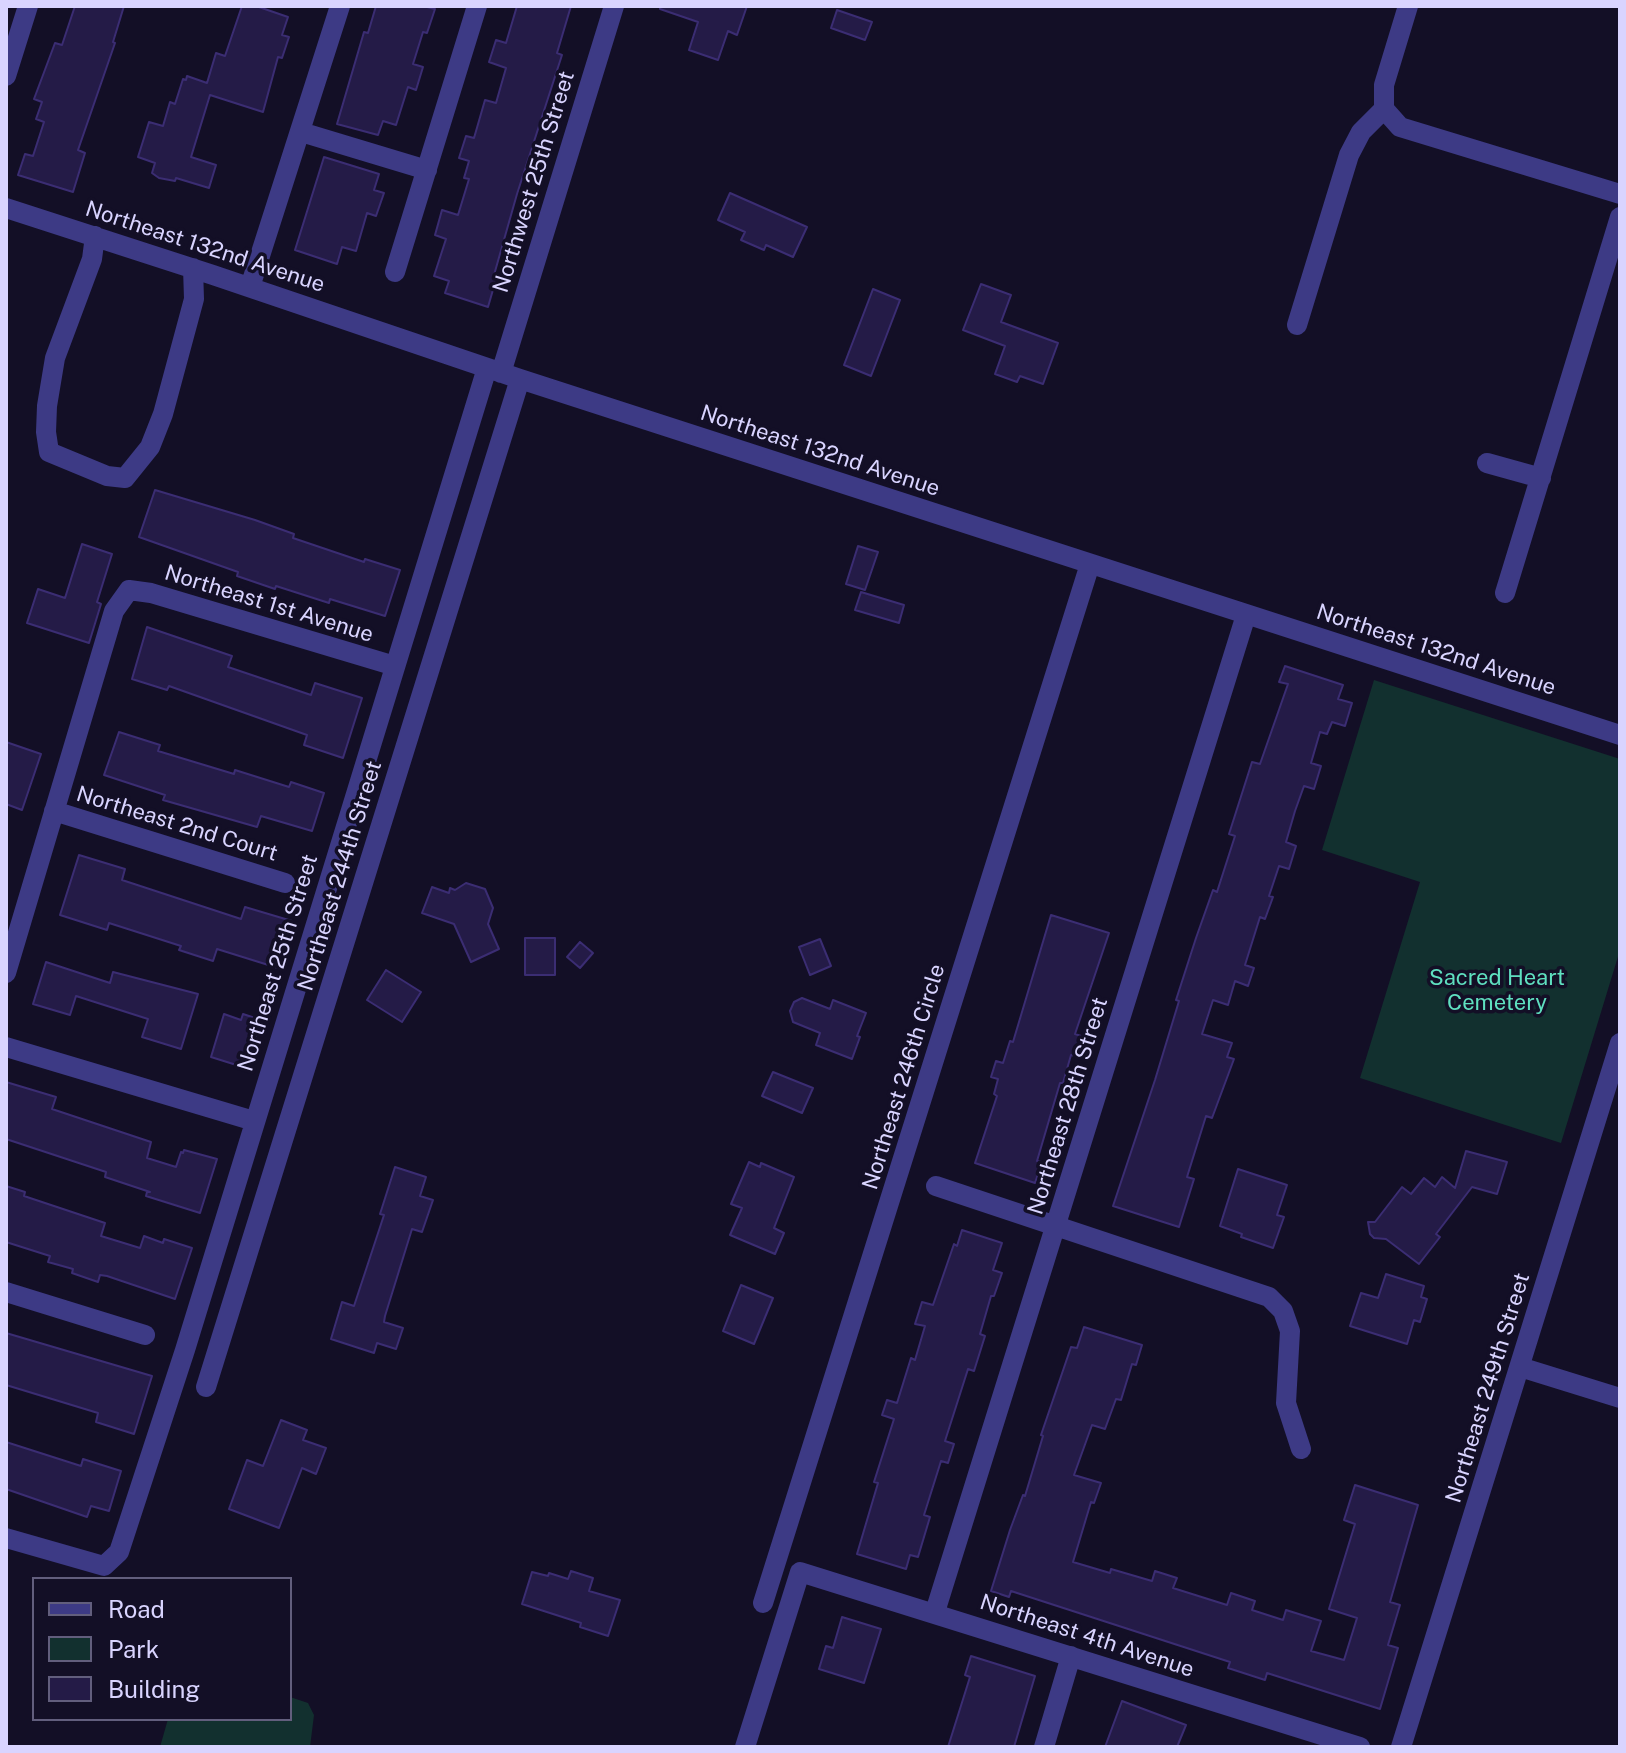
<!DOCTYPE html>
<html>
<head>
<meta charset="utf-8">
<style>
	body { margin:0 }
	#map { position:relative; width:1626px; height:1753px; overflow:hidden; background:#130f26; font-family:"Public Sans",sans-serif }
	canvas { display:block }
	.frame { position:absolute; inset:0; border:8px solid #d9d4ff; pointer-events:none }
	.legend { position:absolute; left:32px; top:1577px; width:260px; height:144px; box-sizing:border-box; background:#130f26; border:2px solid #625e7d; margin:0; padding:10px 14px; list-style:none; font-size:24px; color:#d9d4ff }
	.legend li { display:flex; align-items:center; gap:16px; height:40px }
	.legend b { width:40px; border:2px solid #625e7d }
</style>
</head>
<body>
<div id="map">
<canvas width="1626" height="1753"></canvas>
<div class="frame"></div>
<ul class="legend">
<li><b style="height:10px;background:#3d3a85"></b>Road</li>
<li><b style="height:22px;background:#12302f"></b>Park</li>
<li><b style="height:22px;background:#241b47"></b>Building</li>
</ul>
</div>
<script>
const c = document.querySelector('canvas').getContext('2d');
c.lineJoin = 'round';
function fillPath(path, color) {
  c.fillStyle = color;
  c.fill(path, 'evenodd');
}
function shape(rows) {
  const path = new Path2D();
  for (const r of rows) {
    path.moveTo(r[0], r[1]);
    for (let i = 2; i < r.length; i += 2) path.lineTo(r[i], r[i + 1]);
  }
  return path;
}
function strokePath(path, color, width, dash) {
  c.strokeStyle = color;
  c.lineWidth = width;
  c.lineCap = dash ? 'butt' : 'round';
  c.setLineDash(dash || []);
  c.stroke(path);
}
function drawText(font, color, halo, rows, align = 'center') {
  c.font = font + ' "Public Sans",sans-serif';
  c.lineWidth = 7;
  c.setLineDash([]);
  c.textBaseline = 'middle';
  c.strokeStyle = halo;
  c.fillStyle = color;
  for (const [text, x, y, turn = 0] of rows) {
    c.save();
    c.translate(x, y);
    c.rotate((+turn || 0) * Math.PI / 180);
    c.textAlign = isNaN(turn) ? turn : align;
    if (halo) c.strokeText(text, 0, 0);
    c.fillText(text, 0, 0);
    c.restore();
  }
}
const green = shape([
	[1374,680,1620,759,1620,950,1561,1143,1360,1078,1420,882,1322,850],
	[290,1697,308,1703,314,1715,310,1747,160,1747,168,1719,290,1719]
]);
const building = shape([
	[75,6,124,6,113,42,115,43,78,150,85,153,73,192,18,175,25,154,33,156,44,122,36,119,42,102,34,99,55,43,62,45,75,6],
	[242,6,256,6,288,17,282,35,289,37,282,58,278,57,263,112,210,95,191,157,216,165,209,188,176,178,175,181,159,178,152,173,155,163,138,157,149,122,163,126,170,102,175,104,183,79,186,80,187,76,207,83,216,53,225,56,242,6],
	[376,6,423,6,435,9,427,33,423,32,413,64,423,67,416,90,408,87,396,125,383,121,378,135,337,124,364,32,368,33,376,6],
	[517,6,571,6,557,53,562,55,517,194,494,275,497,276,488,307,445,293,449,281,434,276,446,239,435,235,442,210,458,215,469,179,464,178,469,161,459,158,466,136,474,138,485,100,496,103,506,68,489,62,496,40,506,43,517,6],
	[660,6,747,6,737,35,728,31,718,60,689,50,698,22,660,9,660,6],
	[837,10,872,22,865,40,831,28,837,10],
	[324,157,379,174,374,190,384,193,376,216,367,213,356,251,342,247,337,264,295,250,324,157],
	[730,193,807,227,793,257,766,245,764,250,741,240,745,232,718,220,730,193],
	[981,284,1011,295,1001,322,1058,343,1043,384,1020,376,1017,382,995,374,1005,346,963,330,981,284],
	[873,289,900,300,871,376,844,365,873,289],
	[155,490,255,520,294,534,293,538,364,562,365,559,400,570,385,616,330,599,329,603,276,586,275,589,237,576,238,572,139,537,155,490],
	[82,544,112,554,97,602,101,604,89,643,27,623,38,589,65,598,82,544],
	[858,546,878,552,865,590,846,584,858,546],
	[861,592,904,605,899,623,855,610,861,592],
	[147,627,232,656,228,667,311,695,315,683,362,698,343,758,304,745,307,735,169,686,167,690,132,679,147,627],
	[1285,666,1343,685,1338,699,1352,703,1345,726,1332,722,1327,734,1320,732,1311,763,1321,766,1314,789,1304,786,1295,811,1286,842,1296,846,1289,869,1279,866,1269,896,1273,897,1265,919,1260,917,1245,965,1254,968,1248,986,1235,981,1228,1005,1213,1000,1202,1034,1232,1043,1227,1057,1234,1059,1212,1118,1206,1116,1187,1177,1194,1179,1179,1227,1113,1206,1155,1080,1179,1001,1176,1000,1196,938,1213,890,1217,892,1235,836,1229,834,1252,762,1260,764,1288,684,1279,682,1285,666],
	[119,732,160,745,158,751,234,774,235,770,289,787,291,782,324,793,312,831,261,816,257,827,163,800,165,795,104,775,119,732],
	[6,742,41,754,22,810,6,804,6,742],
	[79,855,125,869,122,880,241,919,245,907,292,921,278,968,217,949,213,961,179,950,181,946,109,923,107,930,60,915,79,855],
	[466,883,485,889,493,908,488,924,499,949,471,962,454,924,422,913,432,887,449,893,450,888,455,890,466,883],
	[1051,915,1109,933,1075,1034,1081,1036,1075,1056,1071,1055,1063,1083,1060,1083,1037,1161,1042,1162,1035,1183,975,1163,997,1096,994,1094,998,1079,991,1077,996,1061,1003,1063,1010,1041,1013,1042,1051,915],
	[525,938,555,938,555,975,525,975,525,938],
	[820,939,831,966,810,975,799,947,820,939],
	[580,942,593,953,580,968,567,957,580,942],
	[46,962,110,983,113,972,198,994,181,1049,142,1037,148,1019,76,996,70,1015,33,1004,46,962],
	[386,970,421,992,402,1022,367,1000,386,970],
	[802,998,830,1009,833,1000,866,1013,857,1036,860,1037,852,1059,816,1045,820,1033,793,1022,790,1011,794,1002,802,998],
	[224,1014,241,1020,243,1014,261,1020,246,1068,211,1057,224,1014],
	[773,1072,813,1088,802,1113,762,1096,773,1072],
	[6,1082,56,1097,52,1109,151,1142,147,1158,176,1167,181,1152,183,1153,184,1150,217,1159,200,1213,146,1196,147,1192,150,1192,105,1177,106,1172,6,1139,6,1082],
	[1466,1151,1507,1162,1497,1194,1472,1187,1436,1234,1440,1237,1419,1264,1386,1239,1374,1238,1370,1234,1368,1222,1375,1222,1402,1187,1411,1194,1424,1178,1435,1187,1442,1177,1455,1188,1466,1151],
	[749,1162,760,1167,761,1163,794,1177,774,1228,784,1233,775,1254,730,1235,742,1208,731,1204,749,1162],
	[395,1167,426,1177,420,1196,433,1200,422,1232,412,1229,385,1316,384,1322,403,1328,396,1349,377,1343,374,1353,331,1339,342,1302,354,1306,384,1215,380,1214,395,1167],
	[1238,1169,1287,1185,1277,1215,1284,1217,1273,1248,1241,1237,1242,1234,1220,1226,1238,1169],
	[6,1186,25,1192,24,1196,105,1223,101,1236,140,1248,144,1236,163,1243,164,1239,192,1248,175,1299,107,1276,100,1275,98,1282,72,1273,73,1269,48,1262,50,1256,6,1242,6,1186],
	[962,1230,1002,1243,993,1270,1002,1273,994,1296,991,1296,980,1334,985,1336,974,1371,968,1369,945,1441,954,1444,948,1463,941,1461,924,1515,930,1517,918,1557,910,1555,906,1569,857,1554,878,1483,874,1482,894,1419,882,1415,887,1400,897,1403,911,1358,915,1360,925,1326,915,1324,922,1302,933,1305,954,1244,957,1246,962,1230],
	[1386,1274,1424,1286,1421,1297,1427,1299,1420,1322,1414,1320,1407,1344,1350,1326,1361,1293,1378,1298,1386,1274],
	[741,1285,773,1298,754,1344,723,1331,741,1285],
	[1084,1327,1142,1345,1136,1365,1132,1364,1121,1400,1116,1399,1105,1429,1092,1425,1074,1475,1101,1483,1094,1503,1091,1502,1073,1562,1110,1573,1111,1569,1152,1581,1155,1571,1177,1578,1173,1588,1227,1605,1231,1593,1255,1601,1252,1610,1283,1620,1286,1610,1321,1621,1311,1651,1344,1660,1357,1618,1329,1609,1355,1524,1344,1520,1355,1485,1418,1505,1390,1602,1400,1605,1388,1645,1398,1648,1380,1709,1267,1673,1265,1680,1228,1668,1230,1662,1011,1591,1009,1597,991,1591,1010,1530,1023,1495,1025,1496,1043,1436,1041,1435,1071,1347,1077,1348,1084,1327],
	[6,1333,152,1376,134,1434,96,1422,98,1413,6,1385,6,1333],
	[281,1420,307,1430,303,1440,326,1448,316,1474,302,1468,279,1528,229,1509,247,1460,263,1466,281,1420],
	[6,1442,81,1466,83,1459,121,1471,109,1511,91,1506,87,1517,6,1489,6,1442],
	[571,1571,593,1578,589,1591,620,1600,608,1636,580,1627,581,1623,522,1604,532,1572,548,1576,549,1573,568,1579,571,1571],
	[842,1617,881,1629,864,1683,819,1669,826,1646,833,1648,842,1617],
	[971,1656,1035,1676,1014,1747,948,1747,970,1677,965,1675,971,1656],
	[1122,1701,1186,1725,1177,1747,1105,1747,1122,1701]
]);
const minor = shape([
	[1408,6,1384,85,1384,109,1400,127,1620,194],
	[6,76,28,6],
	[301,132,427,170],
	[6,208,213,275,520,379,1620,735],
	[95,236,92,259,55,358,47,406,46,432,49,452,107,476,125,478,150,447,163,414,194,299,193,268],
	[395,272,477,6],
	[250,287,340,6],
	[1297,325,1349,155,1361,132,1384,109],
	[501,373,614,6],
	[1487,463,1541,478],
	[1505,593,1620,217],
	[54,811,285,883],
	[6,973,114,611,129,590,151,593,395,666],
	[6,1047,254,1121],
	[936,1186,1269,1297,1283,1311,1290,1331,1286,1403,1301,1449],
	[6,1292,145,1335],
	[1520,1367,1620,1398],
	[206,1387,520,379],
	[6,1538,104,1566,119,1552,185,1350,487,368],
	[763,1603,1090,564],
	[935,1612,1246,615],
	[745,1747,800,1572,1360,1747],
	[1044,1747,1071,1656],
	[1401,1747,1620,1043]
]);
const streetNames = [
	["Northwest 25th Street",534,182,-73],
	["Northeast 132nd Avenue",205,247,18],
	["Northeast 132nd Avenue",820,451,18],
	["Northeast 1st Avenue",269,604,17],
	["Northeast 132nd Avenue",1436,650,18],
	["Northeast 2nd Court",177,824,17],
	["Northeast 244th Street",340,876,-73],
	["Northeast 25th Street",278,963,-73],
	["Northeast 246th Circle",904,1077,-73],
	["Northeast 28th Street",1068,1106,-73],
	["Northeast 249th Street",1488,1388,-73],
	["Northeast 4th Avenue",1087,1636,18]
];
const parkNames = [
	["Sacred Heart",1497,978],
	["Cemetery",1497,1003]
];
fillPath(green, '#12302f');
fillPath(building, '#241b47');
strokePath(building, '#3b2d73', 2);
strokePath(minor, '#3d3a85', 20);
drawText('22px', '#d9d4ff', '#130f26', streetNames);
drawText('22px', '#5fe0c0', '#130f26', parkNames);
</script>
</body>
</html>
